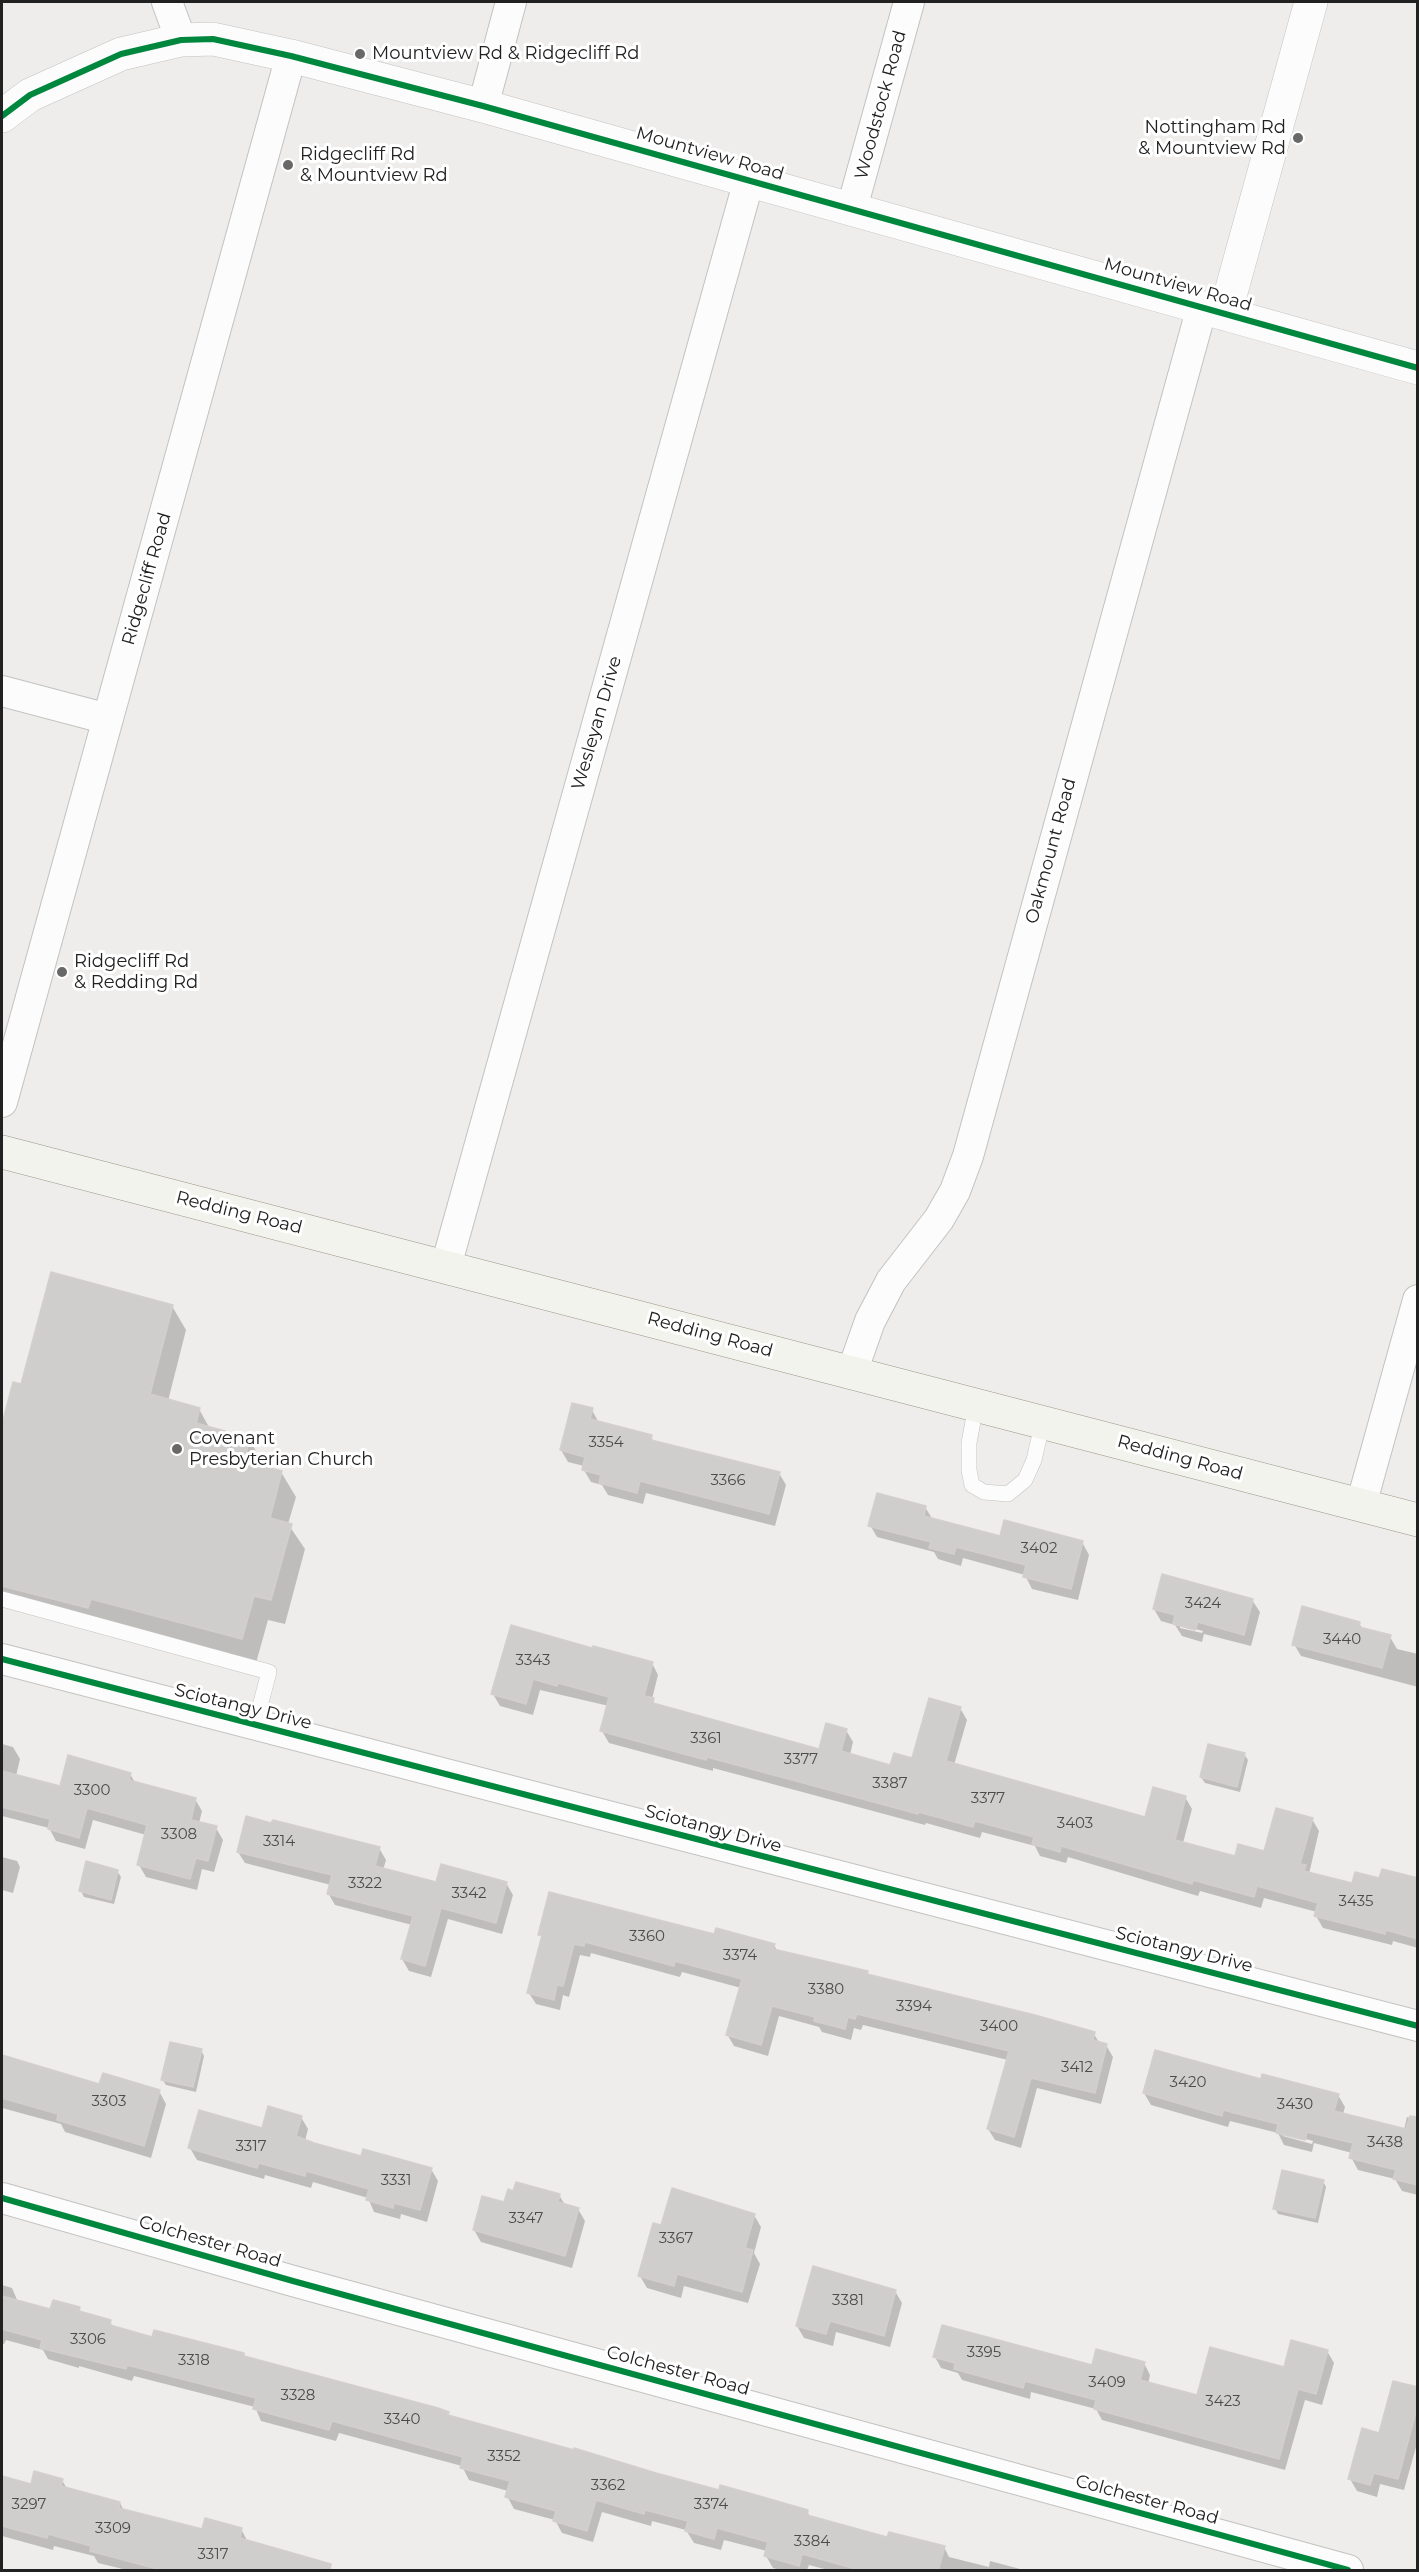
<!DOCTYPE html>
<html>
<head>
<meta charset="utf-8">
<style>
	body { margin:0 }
	#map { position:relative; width:1419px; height:2572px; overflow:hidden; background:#efedeb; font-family:Montserrat,sans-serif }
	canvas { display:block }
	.frame { position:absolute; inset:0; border:3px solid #212121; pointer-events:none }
</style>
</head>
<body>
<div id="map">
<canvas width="1419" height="2572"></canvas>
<div class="frame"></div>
</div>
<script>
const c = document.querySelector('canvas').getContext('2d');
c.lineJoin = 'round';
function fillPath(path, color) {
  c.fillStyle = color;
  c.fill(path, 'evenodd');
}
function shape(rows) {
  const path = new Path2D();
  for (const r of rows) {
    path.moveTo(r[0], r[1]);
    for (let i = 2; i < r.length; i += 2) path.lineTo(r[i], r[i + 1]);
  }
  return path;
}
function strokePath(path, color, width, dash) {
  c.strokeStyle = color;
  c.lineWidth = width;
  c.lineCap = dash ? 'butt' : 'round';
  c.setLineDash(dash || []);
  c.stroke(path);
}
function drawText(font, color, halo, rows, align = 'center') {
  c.font = font + ' Montserrat,sans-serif';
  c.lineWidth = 6;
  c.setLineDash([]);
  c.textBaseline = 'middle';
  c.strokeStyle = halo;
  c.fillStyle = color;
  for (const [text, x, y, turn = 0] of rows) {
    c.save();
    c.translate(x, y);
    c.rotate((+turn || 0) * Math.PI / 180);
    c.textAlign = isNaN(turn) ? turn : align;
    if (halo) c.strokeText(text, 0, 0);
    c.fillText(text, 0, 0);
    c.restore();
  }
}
const shadow = shape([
	[172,1306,186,1330,168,1401,199,1409,210,1429,249,1439,263,1463,262,1467,281,1472,296,1497,288,1524,305,1549,285,1624,268,1620,256,1663,2,1603,2,1430,14,1383,22,1386],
	[592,1410,599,1423,651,1437,654,1442,779,1473,786,1485,775,1526,646,1493,643,1504,608,1495,602,1485,591,1482,584,1470,584,1466,568,1462,561,1450],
	[925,1507,933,1520,1001,1538,1082,1542,1089,1555,1078,1600,1032,1589,1025,1575,963,1558,961,1566,938,1559,934,1552,877,1537,870,1525],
	[1252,1600,1260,1612,1251,1646,1204,1634,1202,1642,1182,1636,1175,1625,1161,1621,1154,1609],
	[1180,1625,1203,1631,1202,1633,1180,1628],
	[1359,1623,1363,1630,1390,1637,1397,1649,1418,1654,1418,1687,1301,1656,1294,1644],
	[593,1650,652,1663,658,1675,652,1699,656,1706,820,1751,846,1730,853,1742,850,1755,891,1766,914,1760,960,1708,967,1720,954,1765,1146,1818,1185,1797,1192,1809,1183,1843,1236,1858,1265,1853,1312,1819,1319,1831,1309,1874,1418,1900,1418,1948,1393,1941,1392,1945,1323,1928,1316,1916,1317,1912,1264,1898,1261,1908,1200,1891,1198,1896,1068,1857,1066,1863,1040,1856,1035,1846,982,1832,980,1838,926,1823,925,1825,713,1768,713,1771,609,1743,602,1731,609,1706,540,1690,533,1715,500,1706,493,1694],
	[2,1744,13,1747,20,1759,16,1776,61,1787,130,1774,136,1784,195,1799,202,1811,199,1823,216,1828,223,1840,214,1872,202,1869,197,1890,146,1877,139,1865,146,1835,93,1820,85,1849,56,1841,49,1828,2,1816],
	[1244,1754,1248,1760,1240,1792,1205,1783,1201,1777],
	[379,1848,386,1860,383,1870,437,1884,506,1883,513,1895,502,1934,448,1919,431,1977,409,1971,402,1959,412,1925,335,1905,328,1893,331,1885,245,1863,238,1852],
	[2,1857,17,1861,20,1867,13,1893,2,1890],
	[117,1871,121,1877,114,1904,84,1897,81,1891],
	[540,1934,715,1936,774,1945,778,1952,867,1973,869,1976,1094,2034,1100,2044,1106,2045,1113,2057,1101,2104,1037,2088,1021,2148,995,2140,988,2129,1008,2060,863,2025,861,2030,854,2028,851,2040,822,2032,819,2027,779,2016,768,2056,734,2046,727,2034,741,1988,682,1972,680,1977,591,1953,590,1957,580,1955,569,1997,563,1995,560,2010,536,2004,529,1993,542,1939],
	[201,2050,204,2056,196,2092,166,2085,162,2079],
	[2,2058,100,2086,159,2091,166,2104,151,2158,65,2132,61,2124,2,2108],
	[1262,2081,1338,2095,1345,2107,1343,2114,1404,2130,1407,2117,1418,2120,1418,2195,1402,2191,1395,2179,1358,2170,1351,2157,1352,2153,1314,2143,1312,2152,1284,2145,1278,2133,1230,2121,1228,2127,1151,2105,1144,2093],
	[1283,2133,1313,2141,1312,2144,1283,2136],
	[301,2117,308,2129,305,2141,362,2158,431,2169,438,2181,427,2222,401,2214,400,2219,374,2212,368,2198,313,2182,311,2188,265,2175,264,2179,197,2160,190,2148,263,2130],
	[1323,2181,1326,2187,1318,2223,1278,2214,1275,2208],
	[559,2195,565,2205,578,2209,585,2221,572,2268,481,2242,474,2230,506,2203],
	[754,2215,761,2227,754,2253,760,2264,748,2303,684,2286,681,2298,647,2288,640,2276,662,2227],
	[2,2285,12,2288,18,2302,51,2311,79,2308,82,2314,110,2321,113,2328,154,2338,243,2354,246,2358,720,2492,807,2511,811,2518,888,2539,944,2547,949,2557,989,2567,990,2561,1024,2570,828,2570,809,2565,807,2570,780,2570,773,2568,766,2556,767,2551,724,2540,721,2550,694,2543,686,2530,652,2521,651,2526,602,2512,593,2542,562,2533,555,2520,514,2509,507,2496,508,2491,469,2480,462,2466,339,2433,336,2441,261,2421,255,2407,134,2376,132,2381,79,2366,79,2368,48,2359,43,2350,6,2340,4,2344,2,2344],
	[895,2291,902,2303,890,2347,836,2332,833,2346,804,2338,797,2326],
	[1327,2351,1334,2363,1322,2405,1305,2400,1285,2470,1102,2420,1096,2409,1031,2392,1030,2399,962,2380,958,2373,941,2368,935,2357,1093,2367,1144,2363,1150,2375,1148,2384,1198,2397,1285,2369],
	[1418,2389,1418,2440,1404,2490,1380,2484,1377,2497,1357,2491,1350,2479,1380,2434],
	[2,2478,32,2486,62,2480,67,2489,120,2503,124,2511,203,2530,241,2529,248,2542,327,2570,127,2570,98,2563,94,2556,54,2546,53,2550,2,2536]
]);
const building = shape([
	[51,1272,173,1305,150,1394,200,1408,196,1423,250,1438,244,1461,282,1471,270,1518,292,1524,271,1600,254,1596,242,1639,91,1599,88,1608,2,1586,2,1424,13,1382,21,1384,51,1272],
	[572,1403,593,1408,590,1419,652,1435,651,1440,780,1472,769,1514,640,1481,637,1493,599,1483,601,1475,582,1470,585,1457,560,1450,572,1403],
	[877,1493,926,1506,924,1516,1000,1536,1004,1520,1083,1541,1071,1589,1023,1577,1026,1565,956,1547,954,1554,929,1548,931,1542,868,1526,877,1493],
	[1162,1574,1253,1599,1244,1635,1198,1622,1195,1630,1173,1624,1175,1615,1153,1609,1162,1574],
	[1302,1606,1360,1622,1359,1627,1391,1635,1382,1668,1292,1645,1302,1606],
	[511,1625,592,1648,593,1646,653,1662,644,1696,654,1698,653,1703,819,1749,826,1723,847,1729,841,1751,890,1765,894,1753,912,1758,929,1698,961,1707,946,1761,1145,1817,1153,1787,1186,1796,1175,1840,1235,1856,1238,1844,1264,1851,1276,1808,1313,1818,1300,1864,1306,1865,1304,1871,1352,1883,1355,1872,1379,1878,1382,1869,1418,1878,1418,1939,1386,1930,1385,1934,1314,1916,1318,1903,1257,1886,1254,1897,1193,1880,1192,1884,1061,1846,1060,1852,1032,1844,1034,1837,975,1821,973,1827,919,1812,918,1814,707,1757,706,1760,600,1731,609,1697,558,1683,557,1686,533,1679,526,1704,491,1694,511,1625],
	[1208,1744,1245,1753,1237,1787,1200,1777,1208,1744],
	[68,1755,131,1773,129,1780,196,1798,191,1820,217,1826,208,1861,196,1858,190,1879,137,1865,147,1825,87,1808,79,1838,48,1829,50,1819,2,1807,2,1771,60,1786,68,1755],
	[246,1816,271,1823,273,1820,380,1847,375,1866,436,1882,441,1864,507,1882,496,1923,441,1908,425,1966,401,1959,413,1916,327,1894,332,1875,237,1852,246,1816],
	[86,1861,118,1870,111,1900,79,1891,86,1861],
	[549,1892,714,1934,716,1928,775,1944,773,1949,868,1971,867,1974,1035,2015,1095,2032,1093,2040,1107,2044,1095,2093,1031,2078,1014,2137,987,2129,1009,2051,857,2014,855,2019,848,2017,845,2029,814,2021,815,2017,772,2006,761,2045,726,2035,742,1979,675,1961,674,1966,585,1942,584,1946,574,1944,563,1986,557,1985,554,2000,527,1993,542,1935,538,1935,549,1892],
	[170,2042,202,2049,193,2087,161,2080,170,2042],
	[1155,2050,1261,2079,1262,2074,1339,2094,1334,2111,1406,2129,1410,2116,1418,2117,1418,2185,1393,2179,1396,2170,1349,2158,1353,2143,1307,2132,1305,2140,1276,2133,1278,2124,1223,2110,1222,2116,1143,2093,1155,2050],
	[2,2055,99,2084,103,2073,160,2090,144,2146,57,2120,58,2114,2,2098,2,2055],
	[268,2106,302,2116,296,2136,314,2143,361,2156,363,2149,432,2168,420,2210,394,2203,393,2208,366,2200,369,2189,306,2171,305,2176,259,2163,257,2168,188,2148,199,2110,262,2128,268,2106],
	[1282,2170,1324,2180,1315,2218,1273,2209,1282,2170],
	[516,2182,560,2194,558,2202,579,2208,565,2256,473,2230,482,2196,504,2202,508,2189,513,2191,516,2182],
	[672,2188,755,2214,745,2248,753,2250,742,2292,677,2274,674,2286,638,2276,653,2223,661,2225,672,2188],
	[813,2266,896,2290,884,2336,830,2321,826,2334,796,2326,813,2266],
	[2,2296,50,2309,53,2300,80,2307,79,2311,111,2320,110,2325,152,2337,154,2330,244,2353,244,2356,438,2408,449,2412,448,2415,574,2450,574,2448,656,2473,719,2490,720,2485,756,2495,808,2510,807,2515,887,2537,889,2532,945,2546,938,2571,863,2571,802,2554,799,2566,764,2556,768,2542,717,2528,714,2539,685,2531,688,2521,645,2510,644,2514,596,2500,587,2531,553,2521,556,2511,505,2497,510,2481,460,2468,463,2457,332,2421,329,2430,253,2409,256,2398,127,2365,126,2369,40,2348,42,2340,2,2329,2,2296],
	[942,2325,1092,2365,1096,2349,1145,2362,1140,2380,1197,2395,1210,2347,1284,2367,1291,2340,1328,2350,1316,2394,1298,2389,1279,2459,1094,2409,1096,2400,1025,2381,1023,2388,954,2369,955,2363,933,2357,942,2325],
	[1393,2381,1418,2387,1418,2404,1398,2479,1374,2473,1370,2485,1348,2479,1362,2428,1379,2433,1393,2381],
	[34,2471,63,2479,61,2486,120,2502,119,2508,202,2529,205,2518,242,2528,240,2538,331,2564,330,2571,165,2571,90,2551,91,2546,48,2534,47,2538,2,2526,2,2476,31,2484,34,2471]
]);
const service = shape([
	[976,1405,969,1443,969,1470,972,1485,984,1492,1008,1494,1025,1480,1034,1460,1043,1421],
	[2,1599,269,1672,255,1725]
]);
const minor = shape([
	[167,2,181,40],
	[483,106,511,2],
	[852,208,909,2],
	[2,691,108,719],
	[2,1102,291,56],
	[446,1266,749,180],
	[852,1372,870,1321,891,1281,939,1219,955,1191,968,1156,1202,307],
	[1361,1505,1418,1300],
	[2,1659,1418,2026],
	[2,2198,293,2281,1348,2570]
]);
const tertiary = shape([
	[2,116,30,95,121,54,181,40,213,39,291,56,483,106,1418,368],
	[1225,314,1311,2]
]);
const secondary = shape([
	[2,1152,1418,1520]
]);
const cycleway = shape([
	[2,116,30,95,121,54,181,40,213,39,291,56,483,106,1418,368],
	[2,1659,1418,2026],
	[2,2198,293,2281,1348,2570]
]);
const markers = [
	[360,54,6,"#696868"],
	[1298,138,6,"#696868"],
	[288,165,6,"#696868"],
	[62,972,6,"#696868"],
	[177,1449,6,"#696868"]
];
const numberNames = [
	["3354",606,1443],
	["3366",728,1481],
	["3402",1039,1549],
	["3424",1203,1604],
	["3440",1342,1640],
	["3343",533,1661],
	["3361",706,1739],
	["3377",801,1760],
	["3387",890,1784],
	["3300",92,1791],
	["3377",988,1799],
	["3403",1075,1824],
	["3308",179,1835],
	["3314",279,1842],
	["3322",365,1884],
	["3342",469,1894],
	["3435",1356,1902],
	["3360",647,1937],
	["3374",740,1956],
	["3380",826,1990],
	["3394",914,2007],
	["3400",999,2027],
	["3412",1077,2068],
	["3420",1188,2083],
	["3303",109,2102],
	["3430",1295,2105],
	["3438",1385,2143],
	["3317",251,2147],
	["3331",396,2181],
	["3347",526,2219],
	["3367",676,2239],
	["3381",848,2301],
	["3306",88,2340],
	["3395",984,2353],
	["3318",194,2361],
	["3409",1107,2383],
	["3328",298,2396],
	["3423",1223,2402],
	["3340",402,2420],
	["3352",504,2457],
	["3362",608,2486],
	["3297",29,2505],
	["3374",711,2505],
	["3309",113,2529],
	["3384",812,2542],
	["3317",213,2555]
];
const poiNames = [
	["Mountview Rd & Ridgecliff Rd",372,54],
	["Nottingham Rd",1286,128,"right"],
	["& Mountview Rd",1286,149,"right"],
	["Ridgecliff Rd",300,155],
	["& Mountview Rd",300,176],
	["Ridgecliff Rd",74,962],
	["& Redding Rd",74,983],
	["Covenant",189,1439],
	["Presbyterian Church",189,1460]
];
const streetNames = [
	["Woodstock Road",881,105,-75],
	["Mountview Road",710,154,16],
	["Mountview Road",1178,285,16],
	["Ridgecliff Road",147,579,-74],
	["Wesleyan Drive",597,723,-74],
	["Oakmount Road",1051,851,-75],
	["Redding Road",239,1213,14],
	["Redding Road",710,1335,15],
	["Redding Road",1180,1458,15],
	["Sciotangy Drive",243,1707,14],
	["Sciotangy Drive",713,1829,15],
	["Sciotangy Drive",1184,1950,14],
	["Colchester Road",210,2242,16],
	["Colchester Road",678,2371,15],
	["Colchester Road",1147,2500,15]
];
fillPath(shadow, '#0003');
fillPath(building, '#d0cecc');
strokePath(building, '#d2cfcd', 1.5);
strokePath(service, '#c2c2c1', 16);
strokePath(minor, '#c2c2c1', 32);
strokePath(tertiary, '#c2c2c1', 34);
strokePath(secondary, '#989784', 34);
strokePath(service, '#fdfcfc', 15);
strokePath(minor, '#fdfcfc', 30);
strokePath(tertiary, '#fdfcfc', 33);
strokePath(secondary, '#f3f3ed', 33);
strokePath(cycleway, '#00873e', 6);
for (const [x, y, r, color] of markers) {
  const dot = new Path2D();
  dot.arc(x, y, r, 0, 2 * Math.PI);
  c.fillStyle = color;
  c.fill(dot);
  strokePath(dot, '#fff', 2);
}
drawText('15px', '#4d4c4c', null, numberNames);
drawText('18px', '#212121', '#fff', poiNames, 'left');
drawText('18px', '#212121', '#fff', streetNames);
</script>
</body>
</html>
